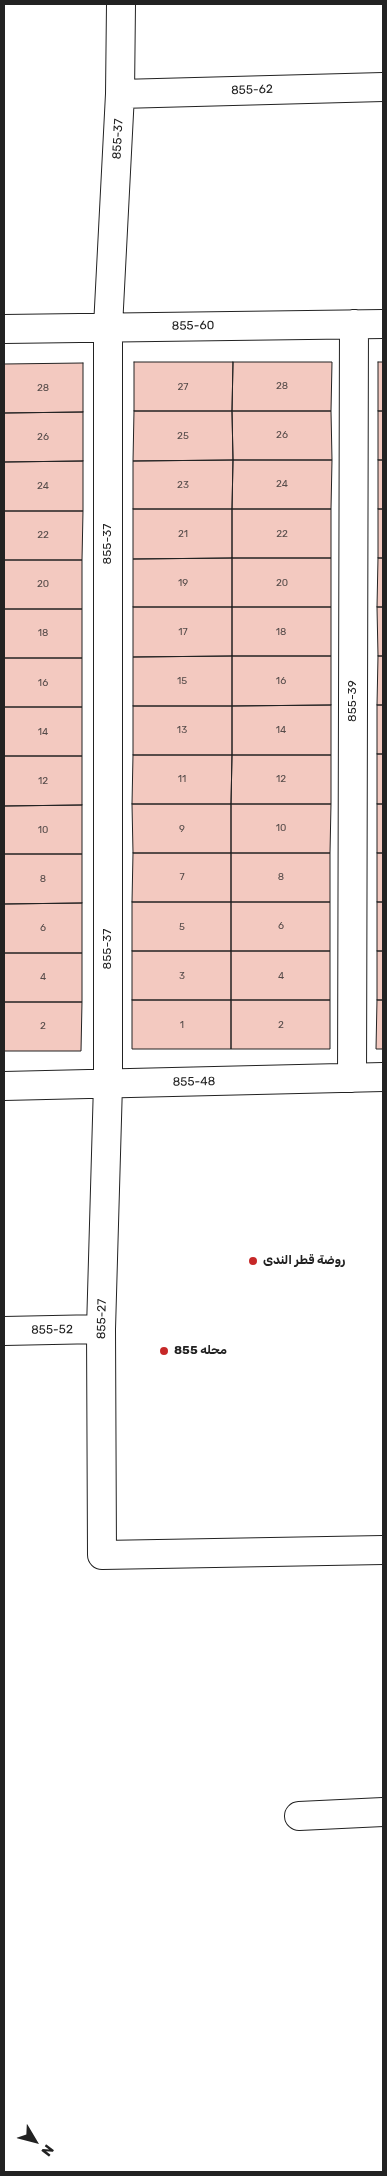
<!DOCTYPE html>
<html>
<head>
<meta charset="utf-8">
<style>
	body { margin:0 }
	#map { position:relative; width:387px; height:2176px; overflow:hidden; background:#fff; font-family:Rubik,sans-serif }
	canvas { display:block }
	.frame { position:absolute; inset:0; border:5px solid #222; pointer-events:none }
	.north { position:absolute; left:10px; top:2116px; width:50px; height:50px; -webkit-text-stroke:4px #fff; paint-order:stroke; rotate:127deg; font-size:14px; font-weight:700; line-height:20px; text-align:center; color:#222 }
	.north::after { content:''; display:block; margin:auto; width:18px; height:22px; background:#222; clip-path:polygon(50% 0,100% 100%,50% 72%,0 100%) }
</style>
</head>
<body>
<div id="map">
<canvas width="387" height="2176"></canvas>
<div class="frame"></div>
<div class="north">N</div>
</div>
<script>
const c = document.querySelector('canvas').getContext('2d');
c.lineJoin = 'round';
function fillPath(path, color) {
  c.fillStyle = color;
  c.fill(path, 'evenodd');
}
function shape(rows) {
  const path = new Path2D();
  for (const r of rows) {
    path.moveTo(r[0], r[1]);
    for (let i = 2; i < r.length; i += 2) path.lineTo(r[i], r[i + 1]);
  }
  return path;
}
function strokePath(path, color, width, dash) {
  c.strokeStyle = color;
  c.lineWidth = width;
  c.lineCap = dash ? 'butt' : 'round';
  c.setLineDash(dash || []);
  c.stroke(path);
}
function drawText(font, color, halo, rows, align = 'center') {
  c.font = font + ' Rubik,"Noto Naskh Arabic",sans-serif';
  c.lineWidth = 4;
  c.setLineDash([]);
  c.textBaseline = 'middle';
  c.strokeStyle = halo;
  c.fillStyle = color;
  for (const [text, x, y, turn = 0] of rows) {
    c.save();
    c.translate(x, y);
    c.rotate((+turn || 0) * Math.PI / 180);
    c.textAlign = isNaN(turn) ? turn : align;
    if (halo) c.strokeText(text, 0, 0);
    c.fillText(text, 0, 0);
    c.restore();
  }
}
const building = shape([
	[134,362,233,362,232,411,134,411,134,362],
	[233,362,332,362,331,411,232,411,233,362],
	[378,362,383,362,383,411,378,411,378,362],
	[83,363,83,412,4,413,4,364,83,363],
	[134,411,232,411,233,460,133,461,134,411],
	[232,411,331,411,332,460,233,460,232,411],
	[378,411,383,411,383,460,378,460,378,411],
	[83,412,83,461,4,462,4,413,83,412],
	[233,460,232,509,133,509,133,461,233,460],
	[233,460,332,460,331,509,232,509,233,460],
	[378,460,383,460,383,509,378,509,378,460],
	[83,461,83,511,4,511,4,462,83,461],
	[133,509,232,509,232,558,133,559,133,509],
	[232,509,331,509,331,558,232,558,232,509],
	[378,509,383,509,383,558,378,558,378,509],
	[4,511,83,511,82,560,4,560,4,511],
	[232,558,232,607,133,607,133,559,232,558],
	[232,558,331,558,331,607,232,607,232,558],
	[378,558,383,558,383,607,377,607,378,558],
	[4,560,82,560,82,609,4,609,4,560],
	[133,607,232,607,232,656,133,657,133,607],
	[232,607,331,607,331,656,232,656,232,607],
	[377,607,383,607,383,656,378,656,377,607],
	[4,609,82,609,82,658,4,658,4,609],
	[232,656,232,706,133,706,133,657,232,656],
	[232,656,331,656,331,705,232,706,232,656],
	[378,656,383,656,383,705,377,705,378,656],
	[4,658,82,658,82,707,4,707,4,658],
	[331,705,331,755,232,755,232,706,331,705],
	[377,705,383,705,383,754,377,754,377,705],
	[133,706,232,706,232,755,133,755,133,706],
	[4,707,82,707,82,756,4,756,4,707],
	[377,754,383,754,383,804,377,804,377,754],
	[133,755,232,755,231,804,132,804,133,755],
	[232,755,331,755,331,804,231,804,232,755],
	[4,756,82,756,82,805,4,806,4,756],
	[132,804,231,804,231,853,133,853,132,804],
	[231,804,331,804,330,853,231,853,231,804],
	[377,804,383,804,383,853,377,853,377,804],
	[82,805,82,854,4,854,4,806,82,805],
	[133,853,231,853,231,902,132,902,133,853],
	[231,853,330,853,330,902,231,902,231,853],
	[377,853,383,853,383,902,377,902,377,853],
	[4,854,82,854,82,903,4,904,4,854],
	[132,902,231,902,231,951,132,951,132,902],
	[231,902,330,902,330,951,231,951,231,902],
	[377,902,383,902,383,951,377,951,377,902],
	[82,903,82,953,4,953,4,904,82,903],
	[132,951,231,951,231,1000,132,1000,132,951],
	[231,951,330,951,330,1000,231,1000,231,951],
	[377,951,383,951,383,1000,377,1000,377,951],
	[4,953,82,953,82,1002,4,1002,4,953],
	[132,1000,231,1000,231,1049,132,1049,132,1000],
	[231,1000,330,1000,330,1049,231,1049,231,1000],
	[377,1000,383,1000,383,1049,376,1049,377,1000],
	[4,1002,82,1002,81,1051,4,1051,4,1002]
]);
const minor = shape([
	[121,4,120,94,108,327,108,1084,101,1329,102,1555,383,1550],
	[120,94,383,87],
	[4,329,383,324],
	[352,1078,354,324],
	[4,1086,383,1077],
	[4,1331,101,1329],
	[299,1816,383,1812]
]);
const markers = [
	[253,1261,5,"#c62828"],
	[164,1351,5,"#c62828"]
];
const numberNames = [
	["28",282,386],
	["27",183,387],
	["28",43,388],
	["26",282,435],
	["25",183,436],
	["26",43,437],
	["24",282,484],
	["23",183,485],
	["24",43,486],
	["21",183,534],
	["22",282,534],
	["22",43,535],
	["19",183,583],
	["20",282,583],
	["20",43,584],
	["17",183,632],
	["18",281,632],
	["18",43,633],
	["15",182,681],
	["16",281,681],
	["16",43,683],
	["13",182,730],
	["14",281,730],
	["14",43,732],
	["11",182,779],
	["12",281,779],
	["12",43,781],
	["10",281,828],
	["9",182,829],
	["10",43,830],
	["7",182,877],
	["8",281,877],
	["8",43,879],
	["6",281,926],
	["5",182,927],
	["6",43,928],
	["3",182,976],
	["4",281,976],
	["4",43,977],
	["1",182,1025],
	["2",281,1025],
	["2",43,1026]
];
const streetNames = [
	["855-62",252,90,-2],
	["855-37",118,139,-87],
	["855-60",193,326,-1],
	["855-37",108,544,-90],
	["855-39",353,701,-90],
	["855-37",108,949,-90],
	["855-48",194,1082,-1],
	["855-27",102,1319,-89],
	["855-52",52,1330,-1]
];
const poiNames = [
	["روضة قطر الندى",263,1261],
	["محله 855",174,1351]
];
fillPath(building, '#f3c9c0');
strokePath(building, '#222', 1);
strokePath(minor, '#222', 30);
strokePath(minor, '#fff', 28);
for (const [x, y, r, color] of markers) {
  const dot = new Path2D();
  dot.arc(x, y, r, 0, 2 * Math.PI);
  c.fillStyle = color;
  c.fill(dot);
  strokePath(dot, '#fff', 2);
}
drawText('10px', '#564c4a', null, numberNames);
drawText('12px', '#222', '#fff', streetNames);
drawText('bold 12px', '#222', '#fff', poiNames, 'left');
</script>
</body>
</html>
